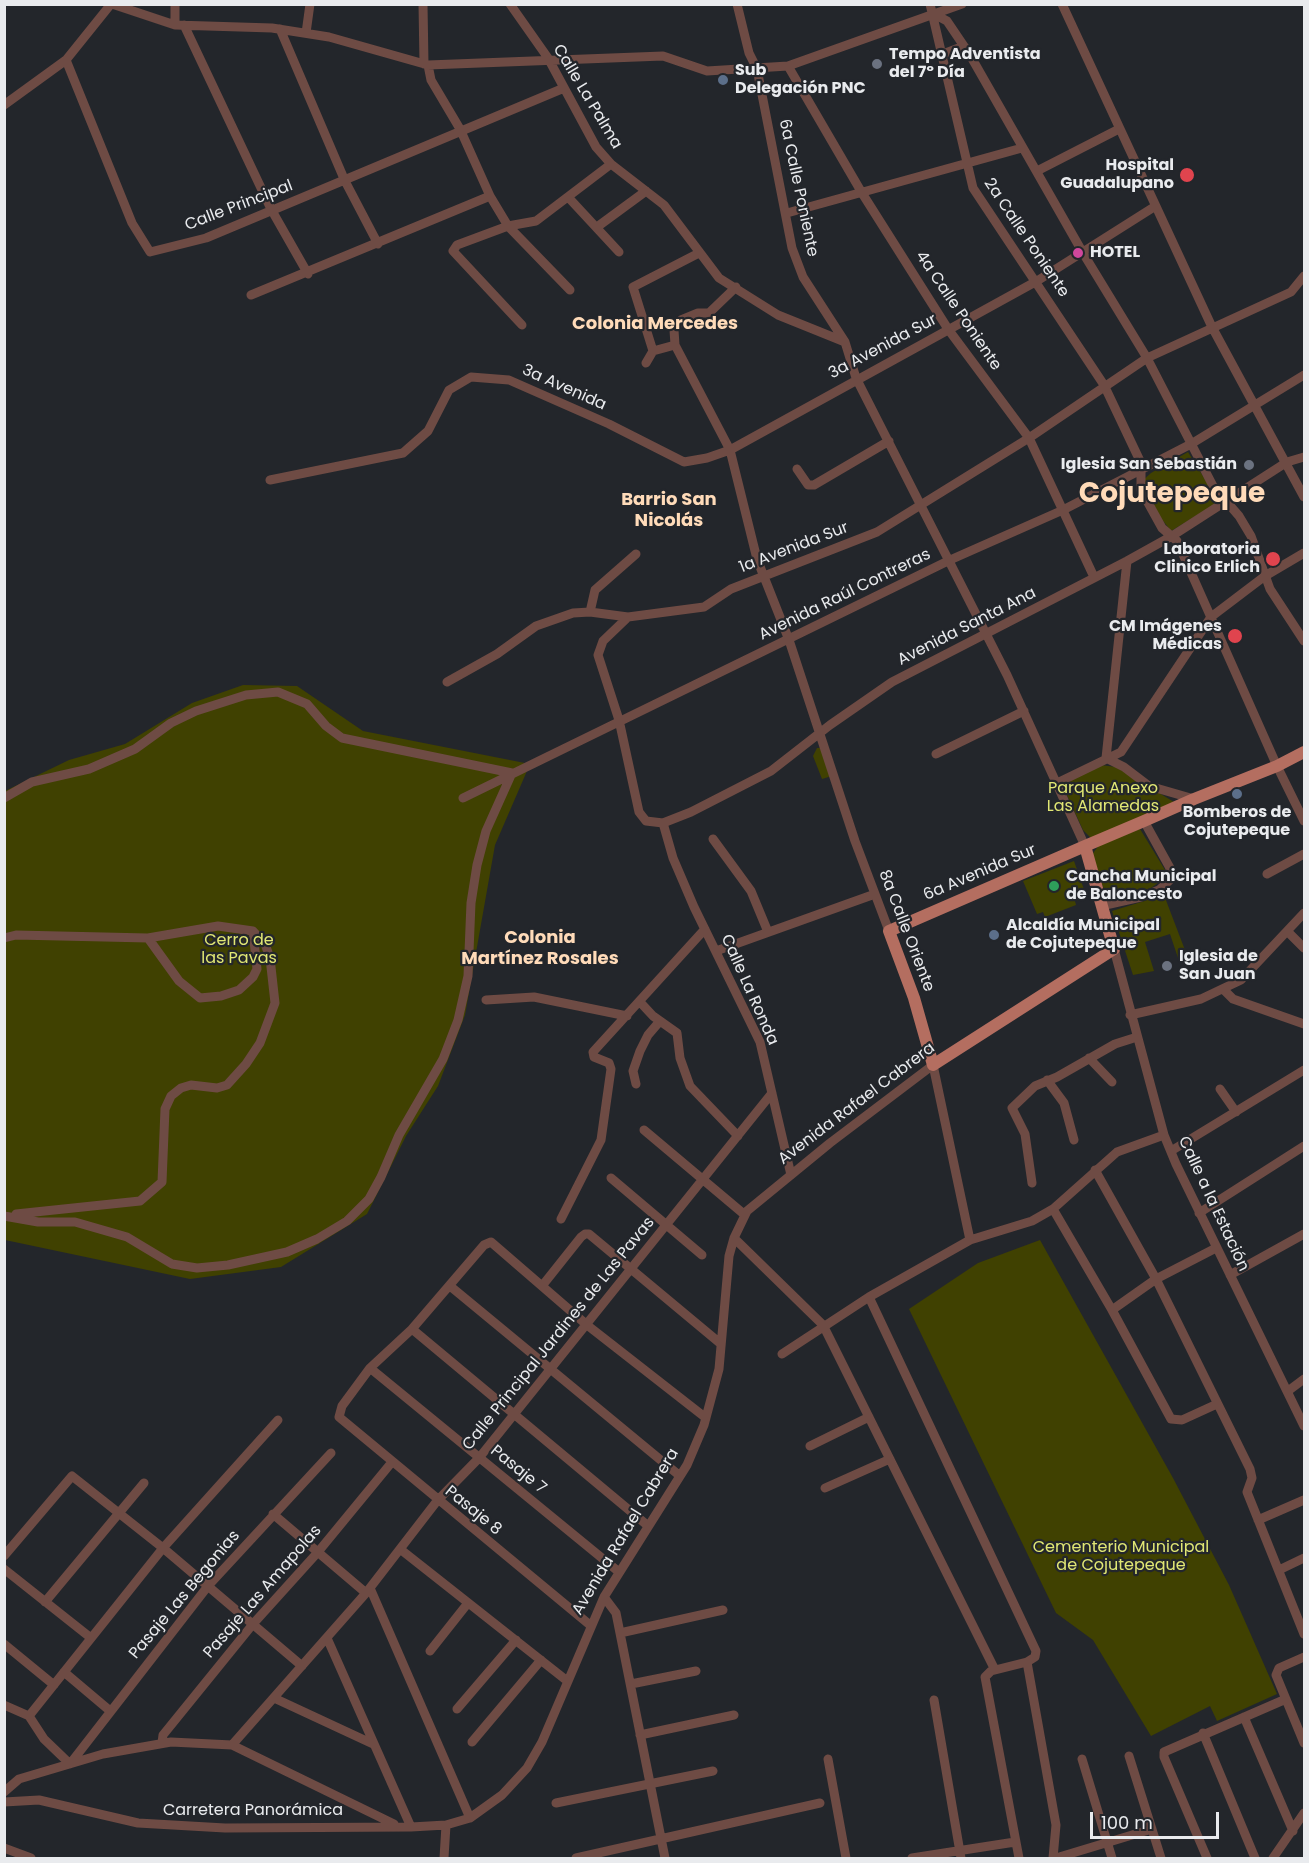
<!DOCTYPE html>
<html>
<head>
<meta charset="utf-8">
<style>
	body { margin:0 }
	#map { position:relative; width:1309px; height:1863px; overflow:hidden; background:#23262b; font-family:Poppins,sans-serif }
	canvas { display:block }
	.frame { position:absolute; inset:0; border:6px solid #e9ebee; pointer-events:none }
	.scale { position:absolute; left:1090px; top:1812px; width:129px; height:27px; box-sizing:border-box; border:3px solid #e9ebee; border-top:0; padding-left:8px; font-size:18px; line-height:21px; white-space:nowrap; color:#e9ebee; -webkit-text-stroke:4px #23262b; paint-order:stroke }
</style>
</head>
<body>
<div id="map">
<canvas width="1309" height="1863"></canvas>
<div class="frame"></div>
<div class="scale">100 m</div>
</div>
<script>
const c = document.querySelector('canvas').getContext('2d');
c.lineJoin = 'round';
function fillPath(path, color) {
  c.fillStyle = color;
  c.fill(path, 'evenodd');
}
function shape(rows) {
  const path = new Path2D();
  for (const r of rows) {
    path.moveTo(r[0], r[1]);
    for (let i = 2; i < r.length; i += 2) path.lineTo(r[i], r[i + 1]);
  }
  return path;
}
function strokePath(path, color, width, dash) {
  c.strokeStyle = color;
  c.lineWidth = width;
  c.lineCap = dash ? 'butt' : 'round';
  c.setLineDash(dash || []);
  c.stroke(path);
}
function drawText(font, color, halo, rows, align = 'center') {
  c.font = font + ' Poppins,sans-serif';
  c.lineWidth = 4.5;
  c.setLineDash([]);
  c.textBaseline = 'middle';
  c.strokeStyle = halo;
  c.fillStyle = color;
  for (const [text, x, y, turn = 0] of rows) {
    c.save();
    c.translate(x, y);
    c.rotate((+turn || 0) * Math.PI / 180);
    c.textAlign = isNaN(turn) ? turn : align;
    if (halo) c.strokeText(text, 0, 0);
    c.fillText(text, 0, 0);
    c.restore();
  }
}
const green = shape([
	[1188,452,1219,502,1171,531,1150,504,1142,481,1151,473],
	[243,685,297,686,363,731,530,764,495,845,465,1015,438,1086,406,1136,367,1214,281,1267,190,1279,5,1240,5,791,69,760,125,744,192,703],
	[817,748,820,748,832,776,822,779,813,756],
	[1093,764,1116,767,1174,802,1092,839,1083,830,1066,793,1068,777],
	[1140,829,1165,870,1166,877,1151,888,1125,896,1107,897,1091,856,1099,845],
	[1074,861,1087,898,1075,901,1076,905,1045,917,1043,912,1037,914,1023,881],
	[1164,895,1188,958,1179,961,1170,934,1145,942,1154,971,1133,975,1112,911],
	[1040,1240,1173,1478,1229,1585,1277,1694,1217,1721,1210,1706,1151,1736,1093,1640,1056,1613,909,1309,978,1263]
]);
const minor = shape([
	[111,4,66,60,132,223,150,252,206,238,564,88],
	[112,4,175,25,272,28,329,37,428,65,663,56,707,71,788,66,962,4],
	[175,4,175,25],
	[423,4,424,64],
	[510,4,548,58,596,147,611,164,664,205,719,278,778,315,845,342],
	[737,4,749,53,757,69,792,248,803,277,845,342,856,378,1007,675,1085,846],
	[930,4,973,188,1104,385,1141,463,1141,490,1162,528,1177,541,1277,766,1304,821],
	[1062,4,1212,327,1304,497],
	[934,14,947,21,970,55,1083,253,1147,358,1213,486,1239,516,1251,536,1270,589,1304,641],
	[184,25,271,209,308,274],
	[280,29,345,181,378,244],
	[306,33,310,4],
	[943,54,964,46],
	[428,65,431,80,460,129,490,196,508,226,570,290],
	[788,66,862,193,948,329,1029,438,1094,577],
	[4,105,66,60],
	[1037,171,1119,129],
	[568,197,619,252],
	[787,213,1022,148],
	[597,227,646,191],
	[1304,276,1291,292,1147,358,1029,438,877,532,731,589,704,607,628,617,603,641,598,655,619,720,639,812,646,821,663,823,691,812,771,771,830,725,892,682,1127,561,1172,536,1287,462,1304,457],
	[736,287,709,313,698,313,681,320,674,330,675,345,730,450,757,559,789,640,855,841,889,931],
	[251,295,490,196],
	[522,325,453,251,457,245,508,226,536,221,611,164],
	[653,351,675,345],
	[646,363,653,351,633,287,699,253],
	[797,469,808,485,814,485,889,441],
	[270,480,403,453,428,431,449,390,471,377,509,380,609,424,684,462,707,458,730,450,1037,281,1154,207],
	[590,612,595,590,636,554],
	[447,682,497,654,536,626,573,613,590,612,628,617],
	[936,754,1024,711],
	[1106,758,1127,561],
	[1106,758,1124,767,1149,786,1194,799],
	[1057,783,1121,752,1211,617,1265,576,1304,553],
	[4,798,32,782,89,769,135,749,171,723,196,711,246,695,278,692,307,704,326,726,342,738,512,773,486,831,477,865,471,903,468,976,458,1020,443,1059,399,1135,381,1177,369,1199,347,1221,317,1239,287,1252,228,1265,197,1268,172,1264,127,1237,75,1222,38,1222,4,1216],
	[463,798,950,560,1063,510,1191,444,1304,375],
	[663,823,673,858,694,907,760,1042,791,1175],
	[713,839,751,891,768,932],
	[1267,874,1304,854],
	[1101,906,1141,897,1159,890,1170,880,1170,868,1144,821],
	[1288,932,1304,948],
	[4,938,16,935,148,938],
	[1114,949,1164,1135,1176,1164,1304,1426],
	[716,951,875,894],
	[1223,989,1233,999,1304,1024],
	[486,1000,534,997,627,1016],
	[640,1002,653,1016,677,1033,680,1058,690,1086,738,1136],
	[1130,1015,1201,999,1241,980,1304,913],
	[1089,1058,1112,1082],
	[1047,1080,1064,1103,1074,1140],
	[636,1084,633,1071,640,1051,648,1035,660,1021],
	[1220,1089,1236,1112],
	[644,1130,745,1215],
	[1171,1151,1304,1070],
	[1095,1170,1156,1279,1250,1469,1252,1478,1247,1492,1304,1634],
	[611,1178,702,1255],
	[1032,1183,1025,1134,1012,1108,1035,1086,1057,1077,1115,1044,1137,1037],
	[1053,1209,1112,1310,1156,1279,1216,1248],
	[1199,1213,1304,1146],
	[16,1214,140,1201,162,1182,165,1109,171,1096,181,1088,191,1085,217,1088,227,1085,246,1064,260,1043,275,1003,270,958,265,944,253,931,218,926,148,938,179,981,200,998,221,996,239,990,253,977,257,969,253,931],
	[561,1219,601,1140,611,1069,609,1063,594,1057,593,1052,705,929],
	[734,1238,823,1325,995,1670],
	[1230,1275,1304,1234],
	[450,1286,680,1476],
	[542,1286,581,1237,585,1234,589,1234,721,1344],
	[869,1297,1036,1651,1035,1657,1027,1662,991,1671,985,1677,1019,1858],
	[1112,1310,1171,1419,1182,1420,1217,1404],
	[412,1329,647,1525],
	[782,1354,869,1297,970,1240,1032,1221,1053,1209,1117,1152,1164,1135],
	[370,1368,619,1572],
	[1288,1391,1304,1379],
	[810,1446,869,1417],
	[825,1488,890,1459],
	[273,1514,366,1593],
	[1258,1520,1304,1500],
	[400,1549,566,1680],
	[4,1556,72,1476,163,1548,302,1666],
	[4,1569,91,1638],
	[1279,1570,1304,1558],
	[370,1588,470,1818],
	[604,1597,616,1613,665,1858],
	[45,1602,144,1483],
	[590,1625,339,1417,342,1406,370,1368,412,1329,484,1245,491,1242,587,1325,706,1418],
	[620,1633,723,1610],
	[327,1638,411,1827],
	[4,1644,54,1685],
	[430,1651,468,1603],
	[1304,1657,1279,1668,1276,1675,1304,1743],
	[1027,1662,1056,1825,1053,1858],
	[64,1672,109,1710],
	[631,1684,696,1671],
	[274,1698,373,1744],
	[934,1700,961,1858],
	[4,1705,29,1716,44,1739,70,1764,208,1586,331,1453],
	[457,1709,516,1640],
	[29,1716,163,1548,278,1420],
	[1244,1717,1293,1831],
	[1203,1733,1255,1858],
	[640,1735,734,1715],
	[472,1742,541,1660],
	[162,1743,163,1735,253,1624,318,1552,392,1462],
	[232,1745,366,1593,437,1501,479,1458,772,1093],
	[1129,1756,1161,1858],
	[828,1759,846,1858],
	[1082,1759,1112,1858],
	[4,1792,19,1779,103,1754,171,1742,232,1745,394,1824],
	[4,1802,39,1800,138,1823,225,1828,411,1827,446,1825,470,1818,502,1795,527,1768,542,1742,604,1597,687,1465,704,1425,719,1369,729,1256,734,1238,747,1211,830,1143,933,1065,970,1240],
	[556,1803,713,1771],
	[4,1848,31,1858],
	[444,1858,446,1825],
	[576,1858,820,1803],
	[912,1858,1015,1842],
	[1056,1858,1152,1829],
	[1207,1858,1164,1757,1164,1752,1286,1699],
	[1273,1858,1304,1813]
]);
const major = shape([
	[1085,846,1114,949,933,1065,914,998,889,931,1085,846,1144,821,1194,799,1277,766,1304,752]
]);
const markers = [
	[877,64,6,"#6b7280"],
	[723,80,6,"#5c6f8a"],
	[1187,175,8,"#e0444e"],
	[1078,253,6,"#d1479c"],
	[1249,465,6,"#6b7280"],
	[1273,559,8,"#e0444e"],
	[1235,636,8,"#e0444e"],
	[1237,794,6,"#5c6f8a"],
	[1054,886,6,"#2e9e5b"],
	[994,935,6,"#5c6f8a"],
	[1167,966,6,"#6b7280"]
];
const poiNames = [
	["Tempo Adventista",889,55],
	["del 7º Día",889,73],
	["Sub",735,71],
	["Delegación PNC",735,89],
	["Hospital",1174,166,"right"],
	["Guadalupano",1174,184,"right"],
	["HOTEL",1090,253],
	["Iglesia San Sebastián",1237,465,"right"],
	["Laboratoria",1260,550,"right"],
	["Clinico Erlich",1260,568,"right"],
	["CM Imágenes",1222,627,"right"],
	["Médicas",1222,645,"right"],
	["Bomberos de",1237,813,"center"],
	["Cojutepeque",1237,831,"center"],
	["Cancha Municipal",1066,877],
	["de Baloncesto",1066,895],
	["Alcaldía Municipal",1006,926],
	["de Cojutepeque",1006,944],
	["Iglesia de",1179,957],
	["San Juan",1179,975]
];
const streetNames = [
	["Calle La Palma",587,97,59],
	["6a Calle Poniente",798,188,78],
	["Calle Principal",239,206,-21],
	["2a Calle Poniente",1026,238,56],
	["4a Calle Poniente",958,311,56],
	["3a Avenida Sur",883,347,-28],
	["3a Avenida",564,388,24],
	["1a Avenida Sur",794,548,-21],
	["Avenida Raúl Contreras",845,595,-26],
	["Avenida Santa Ana",967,627,-27],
	["6a Avenida Sur",980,873,-23],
	["8a Calle Oriente",906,931,69],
	["Calle La Ronda",749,990,66],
	["Avenida Rafael Cabrera",857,1104,-37],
	["Calle a la Estación",1213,1204,65],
	["Calle Principal Jardines de Las Pavas",559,1334,-51],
	["Pasaje 7",518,1470,39],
	["Pasaje 8",473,1511,39],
	["Avenida Rafael Cabrera",626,1532,-59],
	["Pasaje Las Amapolas",263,1592,-49],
	["Pasaje Las Begonias",185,1595,-50],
	["Carretera Panorámica",253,1811]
];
const parkNames = [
	["Parque Anexo",1103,789],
	["Las Alamedas",1103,807],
	["Cerro de",239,941],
	["las Pavas",239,959],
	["Cementerio Municipal",1121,1548],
	["de Cojutepeque",1121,1566]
];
const neighbourhoodNames = [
	["Colonia Mercedes",655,324],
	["Barrio San",669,500],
	["Nicolás",669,521],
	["Colonia",540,938],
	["Martínez Rosales",540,959]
];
const townNames = [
	["Cojutepeque",1172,495]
];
fillPath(green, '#404101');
strokePath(minor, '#6e4b44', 9);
strokePath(major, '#b46e60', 12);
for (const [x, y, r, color] of markers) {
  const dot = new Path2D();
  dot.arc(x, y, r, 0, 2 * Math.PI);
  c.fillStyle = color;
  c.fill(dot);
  strokePath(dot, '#23262b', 2);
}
drawText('bold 16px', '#e9ebee', '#23262b', poiNames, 'left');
drawText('16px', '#e9ebee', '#23262b', streetNames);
drawText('16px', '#e1e774', '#23262b', parkNames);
drawText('bold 18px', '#ffdbb9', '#23262b', neighbourhoodNames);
drawText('bold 28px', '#ffdbb9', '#23262b', townNames);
</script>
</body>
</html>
